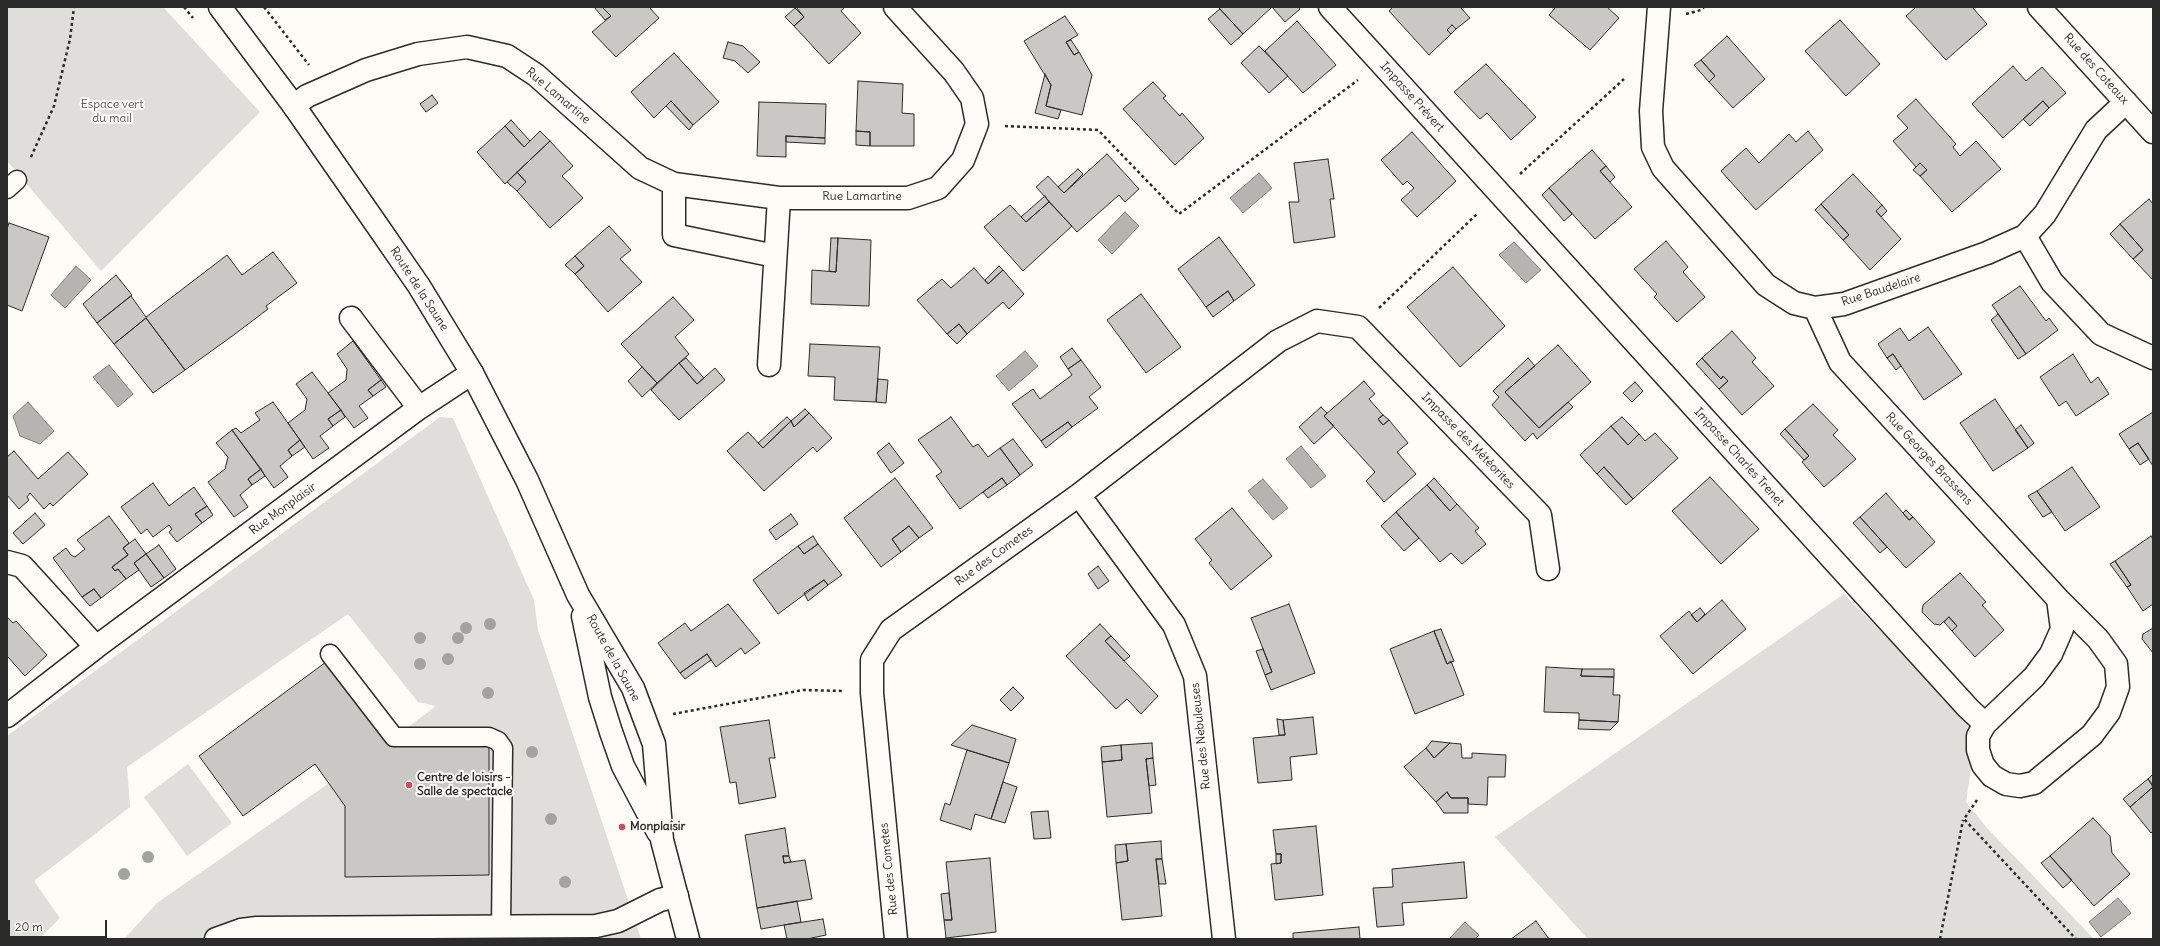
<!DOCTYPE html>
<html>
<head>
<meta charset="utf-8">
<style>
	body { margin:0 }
	#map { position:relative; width:2160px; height:946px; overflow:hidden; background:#fdfcf7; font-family:Delius,sans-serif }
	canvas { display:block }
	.frame { position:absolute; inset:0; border:8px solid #2b2b2b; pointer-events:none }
	.scale { position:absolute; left:8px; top:920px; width:99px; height:18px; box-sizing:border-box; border:2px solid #2b2b2b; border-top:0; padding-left:5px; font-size:12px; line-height:14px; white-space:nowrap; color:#2b2b2b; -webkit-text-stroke:3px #fdfcf7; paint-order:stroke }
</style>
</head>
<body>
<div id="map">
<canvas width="2160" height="946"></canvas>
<div class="frame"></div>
<div class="scale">20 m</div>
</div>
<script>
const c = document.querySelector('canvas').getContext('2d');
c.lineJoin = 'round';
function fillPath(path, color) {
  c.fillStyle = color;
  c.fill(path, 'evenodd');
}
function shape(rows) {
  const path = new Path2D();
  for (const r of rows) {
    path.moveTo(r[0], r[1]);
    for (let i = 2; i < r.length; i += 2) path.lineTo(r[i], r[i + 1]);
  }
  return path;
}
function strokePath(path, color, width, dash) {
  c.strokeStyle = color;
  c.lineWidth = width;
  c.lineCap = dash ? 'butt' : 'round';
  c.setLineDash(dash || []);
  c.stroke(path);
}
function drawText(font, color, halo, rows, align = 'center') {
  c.font = font + ' Delius,sans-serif';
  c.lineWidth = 4;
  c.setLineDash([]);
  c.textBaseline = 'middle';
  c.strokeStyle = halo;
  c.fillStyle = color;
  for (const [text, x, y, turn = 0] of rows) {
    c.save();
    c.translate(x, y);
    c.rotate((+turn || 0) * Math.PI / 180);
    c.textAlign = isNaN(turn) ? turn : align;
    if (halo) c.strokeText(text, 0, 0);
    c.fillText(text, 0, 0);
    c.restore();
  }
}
const green = shape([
	[7,7,163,7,260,112,101,271,7,161],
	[440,417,453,418,534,600,538,630,641,939,124,939,157,903,391,740,436,706,418,702,348,614,127,767,130,807,34,881,60,918,39,939,7,939,7,736],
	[1844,594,1977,728,1966,802,1987,828,2094,939,1588,939,1495,837],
	[188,764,232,823,187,856,144,797]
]);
const water = shape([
	[1259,173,1272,188,1243,213,1230,198,1259,173],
	[1125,212,1139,226,1112,254,1098,240,1125,212],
	[1514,242,1541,270,1526,283,1499,255,1514,242],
	[76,266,91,280,65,308,51,295,76,266],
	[1025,351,1038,366,1009,391,996,376,1025,351],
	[109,365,133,394,118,407,93,377,109,365],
	[28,402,54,431,40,444,20,436,13,416,28,402],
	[1301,446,1326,476,1311,488,1286,459,1301,446],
	[1263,479,1288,508,1273,520,1248,491,1263,479],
	[2118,898,2131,913,2101,937,2089,922,2118,898],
	[1465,922,1479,935,1475,939,1449,939,1465,922]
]);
const building = shape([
	[594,7,602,7,611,16,605,20,594,7],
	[602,7,649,7,659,18,616,57,592,32,611,16,602,7],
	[796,7,845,7,841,11,861,33,829,64,794,26,804,17,796,7],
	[1218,7,1272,7,1243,34,1218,7],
	[1272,7,1298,7,1300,9,1285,22,1272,7],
	[1393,7,1460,7,1470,18,1456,29,1452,25,1447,30,1451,34,1429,55,1389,11,1393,7],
	[1556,7,1607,7,1619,18,1590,50,1549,15,1556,7],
	[1916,7,1972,7,1987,24,1946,60,1906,16,1916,7],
	[795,8,804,17,794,26,785,17,795,8],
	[1220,9,1243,34,1231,45,1208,19,1220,9],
	[1065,16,1078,35,1066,42,1074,55,1079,52,1092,75,1082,115,1046,106,1051,85,1024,41,1065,16],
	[1840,20,1880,64,1846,96,1805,51,1840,20],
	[1297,21,1336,65,1303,93,1265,51,1297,21],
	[1452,25,1456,29,1451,34,1447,30,1452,25],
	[1727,36,1765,79,1733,108,1709,82,1715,76,1701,60,1727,36],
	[1071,40,1079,52,1074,55,1066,42,1071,40],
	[728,42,743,46,760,62,748,73,735,61,723,58,728,42],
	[1259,46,1288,76,1269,93,1241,63,1259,46],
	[674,53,719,102,693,125,671,101,654,118,631,92,674,53],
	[1701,60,1715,76,1709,82,1694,65,1701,60],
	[1486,64,1536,117,1511,140,1487,113,1480,119,1454,92,1486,64],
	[2013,66,2026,81,2042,67,2066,93,2049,108,2043,101,2003,138,1972,104,2013,66],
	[1045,74,1051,85,1046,106,1061,110,1058,119,1035,113,1045,74],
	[858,81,903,84,902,113,914,114,914,146,870,146,870,132,856,131,858,81],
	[1153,82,1166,96,1163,98,1180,116,1182,113,1204,138,1175,165,1123,109,1153,82],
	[432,95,438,103,426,112,420,104,432,95],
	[1916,99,1956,144,1953,147,1960,156,1976,141,2001,169,1952,212,1920,176,1927,170,1920,163,1916,167,1893,141,1908,128,1897,116,1916,99],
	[671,101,693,125,689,130,666,106,671,101],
	[2043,101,2049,108,2030,126,2023,119,2043,101],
	[759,102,826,104,825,138,786,136,786,157,757,156,759,102],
	[511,120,530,141,524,147,505,126,511,120],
	[505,126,524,147,540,131,550,141,505,184,477,152,505,126],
	[856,131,870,132,870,146,856,145,856,131],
	[1808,131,1823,150,1756,210,1721,171,1746,148,1759,163,1789,134,1796,142,1808,131],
	[1412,132,1456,181,1417,217,1401,200,1414,188,1407,181,1403,185,1381,160,1412,132],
	[786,136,825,138,825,144,786,142,786,136],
	[550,141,573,166,562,176,583,198,550,228,517,191,526,182,517,172,550,141],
	[1592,150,1606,166,1600,171,1632,207,1595,239,1549,188,1592,150],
	[1107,154,1139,189,1125,202,1119,195,1077,232,1036,187,1048,176,1064,193,1107,154],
	[1328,159,1334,199,1330,199,1335,237,1294,243,1289,202,1299,202,1294,163,1328,159],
	[1920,163,1927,170,1920,176,1913,170,1920,163],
	[1606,166,1615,177,1610,182,1600,171,1606,166],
	[1078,169,1083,174,1064,193,1058,187,1078,169],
	[517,172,526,182,517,191,507,182,517,172],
	[1853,174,1882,205,1876,211,1901,239,1870,270,1843,240,1849,235,1821,204,1853,174],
	[1549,188,1572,214,1564,221,1542,195,1549,188],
	[1045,196,1049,202,1026,222,1021,217,1045,196],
	[2149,199,2153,204,2153,280,2133,259,2143,250,2120,224,2149,199],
	[1049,202,1072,226,1023,271,984,227,1010,205,1026,222,1049,202],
	[1821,204,1849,235,1843,240,1815,210,1821,204],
	[1882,205,1887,211,1881,217,1876,211,1882,205],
	[9,223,49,237,22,311,7,305,7,229,9,223],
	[2120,224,2143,250,2133,259,2110,234,2120,224],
	[609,226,631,250,620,259,642,282,608,312,575,274,584,266,575,256,609,226],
	[1219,237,1255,285,1234,301,1228,291,1206,307,1178,269,1219,237],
	[831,238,838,238,836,272,829,271,831,238],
	[838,238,871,240,869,306,811,304,812,270,836,272,838,238],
	[1666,241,1688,267,1683,272,1705,297,1677,322,1654,297,1657,294,1634,269,1666,241],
	[273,252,297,283,266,306,268,309,235,334,185,370,146,318,114,344,97,323,131,296,146,317,227,255,242,275,273,252],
	[575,256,584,266,575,274,565,265,575,256],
	[999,266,1003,270,988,284,985,280,999,266],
	[1453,267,1505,326,1460,367,1407,307,1453,267],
	[974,268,988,284,1003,270,1024,294,1009,309,1003,302,967,334,959,324,947,334,917,300,942,279,951,288,974,268],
	[116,275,132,295,97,323,83,304,116,275],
	[2020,286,2046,321,2049,318,2058,330,2026,354,1992,305,2020,286],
	[1228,291,1234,301,1213,317,1206,307,1228,291],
	[1141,294,1181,347,1146,373,1107,320,1141,294],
	[673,297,694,320,675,337,689,354,657,383,621,344,673,297],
	[1998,314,2026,354,2018,359,1991,320,1998,314],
	[146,318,185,370,153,393,114,344,146,318],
	[959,324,967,334,957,344,947,334,959,324],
	[1928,327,1962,374,1924,400,1893,354,1887,358,1878,344,1900,328,1909,341,1928,327],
	[1732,331,1756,358,1752,362,1774,386,1742,415,1719,389,1728,381,1723,376,1721,379,1702,358,1732,331],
	[353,341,381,380,368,390,373,396,359,406,368,418,354,428,328,393,346,380,347,369,337,354,353,341],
	[810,344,880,347,876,402,834,400,835,377,808,376,810,344],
	[1558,345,1591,382,1539,428,1505,392,1558,345],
	[1072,348,1081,360,1068,369,1060,357,1072,348],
	[1893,354,1901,366,1896,370,1887,358,1893,354],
	[2073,354,2091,383,2098,377,2109,394,2076,416,2066,401,2059,406,2040,377,2073,354],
	[686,358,704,378,697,384,679,363,686,358],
	[1528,358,1535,366,1505,392,1539,428,1568,402,1573,407,1537,439,1533,433,1525,441,1492,405,1499,397,1493,391,1528,358],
	[1702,358,1721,379,1723,376,1728,381,1719,389,1696,364,1702,358],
	[1081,360,1101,387,1089,397,1098,408,1072,427,1068,422,1041,441,1012,404,1033,389,1040,399,1072,375,1068,369,1081,360],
	[679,363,697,384,715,368,725,380,679,420,651,390,679,363],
	[642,367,657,383,642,397,628,381,642,367],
	[312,372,341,410,328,419,333,426,320,436,329,448,313,459,288,423,305,410,307,399,296,384,312,372],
	[878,379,888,380,886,403,876,402,878,379],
	[381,380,386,387,373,396,368,390,381,380],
	[1364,381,1375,394,1369,399,1383,415,1378,419,1383,425,1389,420,1408,443,1397,452,1416,474,1384,502,1366,481,1375,472,1324,416,1364,381],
	[1635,382,1643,391,1632,402,1623,393,1635,382],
	[1995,399,2028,448,1993,471,1960,423,1995,399],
	[273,402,300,440,288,450,292,456,280,466,288,477,274,488,232,430,236,428,241,433,260,420,255,413,273,402],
	[1813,404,1838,430,1833,435,1856,459,1824,487,1802,462,1809,456,1785,429,1813,404],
	[1321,407,1327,413,1324,416,1334,426,1314,444,1299,427,1321,407],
	[805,409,809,413,794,427,791,421,805,409],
	[341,410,345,417,333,426,328,419,341,410],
	[2153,412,2153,466,2138,443,2129,449,2119,434,2153,412],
	[809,413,832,438,817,452,813,447,764,491,727,451,748,432,763,448,791,421,794,427,809,413],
	[1383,415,1389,420,1383,425,1378,419,1383,415],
	[787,417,791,421,763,448,758,443,787,417],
	[951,417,973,447,978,444,988,457,1000,448,1020,475,1007,485,1002,478,960,509,936,476,942,472,918,440,951,417],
	[1622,417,1639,434,1628,445,1611,426,1622,417],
	[1068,422,1072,427,1046,448,1041,441,1068,422],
	[2021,425,2034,443,2028,448,2015,430,2021,425],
	[1611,426,1628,445,1639,434,1645,441,1655,433,1678,458,1633,499,1604,467,1597,474,1580,455,1611,426],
	[1785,429,1809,456,1804,460,1780,434,1785,429],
	[232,430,261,469,248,479,252,485,240,495,248,507,234,517,208,482,225,469,228,457,216,443,232,430],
	[1013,439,1033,465,1020,475,1000,448,1013,439],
	[300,440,305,447,292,456,288,450,300,440],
	[889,443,904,463,891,473,877,453,889,443],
	[2138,443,2149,459,2140,465,2129,449,2138,443],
	[14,451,38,479,68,452,88,474,53,506,50,503,44,509,30,493,27,497,29,500,19,509,7,495,7,457,14,451],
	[1604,467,1633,499,1626,505,1597,474,1604,467],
	[2072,467,2100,507,2065,531,2037,491,2072,467],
	[261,469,265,476,252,485,248,479,261,469],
	[1710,477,1759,529,1721,564,1672,511,1710,477],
	[895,478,933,528,919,538,909,526,892,539,901,552,881,567,844,518,895,478],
	[1002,478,1007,485,988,498,983,492,1002,478],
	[1434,478,1457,504,1450,511,1427,485,1434,478],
	[153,483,169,506,194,487,207,506,195,514,202,523,177,542,169,532,172,529,169,525,153,537,147,529,141,534,121,507,153,483],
	[1427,485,1450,511,1457,504,1479,528,1475,531,1486,544,1462,564,1451,553,1440,562,1396,512,1427,485],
	[2037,491,2052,512,2043,517,2028,496,2037,491],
	[1886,493,1909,520,1913,517,1935,542,1906,568,1860,517,1886,493],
	[207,506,213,515,202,523,195,514,207,506],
	[1232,508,1272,556,1231,590,1209,563,1212,560,1195,539,1232,508],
	[1906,510,1913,517,1909,520,1903,513,1906,510],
	[1396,512,1419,538,1404,551,1381,526,1396,512],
	[35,513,45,525,23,544,13,533,35,513],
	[791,514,798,524,776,540,769,530,791,514],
	[109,516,129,543,123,548,128,555,112,567,115,571,118,569,126,579,101,598,94,589,82,597,53,558,66,548,71,555,75,557,85,549,77,540,109,516],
	[1860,517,1887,547,1880,553,1853,523,1860,517],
	[909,526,919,538,901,552,892,539,909,526],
	[813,536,818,544,804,554,798,546,813,536],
	[2151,536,2153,539,2153,604,2143,611,2127,587,2131,585,2115,561,2151,536],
	[135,539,146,554,134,563,139,570,126,579,118,569,115,571,112,567,128,555,123,548,135,539],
	[818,544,842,575,828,585,824,580,778,614,753,580,798,546,804,554,818,544],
	[159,545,176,569,164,578,146,554,159,545],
	[146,554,164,578,151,587,134,563,146,554],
	[2115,561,2131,585,2127,587,2110,564,2115,561],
	[1098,566,1109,581,1098,589,1088,574,1098,566],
	[1960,573,1986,602,1982,605,2004,630,1975,657,1952,631,1957,626,1949,617,1940,625,1934,624,1922,612,1923,605,1960,573],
	[824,580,828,585,808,601,804,593,824,580],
	[94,589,101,598,90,606,82,597,94,589],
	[1722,600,1746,629,1693,674,1660,636,1689,611,1697,622,1722,600],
	[728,604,760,643,745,654,741,648,716,667,707,654,680,673,658,643,685,623,691,631,728,604],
	[1289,604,1315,673,1271,690,1265,675,1272,672,1251,618,1289,604],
	[1700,608,1705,614,1697,622,1691,615,1700,608],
	[7,617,13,623,16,621,47,655,25,676,7,656,7,617],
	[1949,617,1957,626,1952,631,1944,622,1949,617],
	[1100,624,1111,636,1105,641,1158,696,1141,714,1127,699,1116,709,1066,656,1100,624],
	[2153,628,2153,653,2142,639,2143,634,2153,628],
	[1441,629,1454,661,1447,664,1434,631,1441,629],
	[1434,631,1447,664,1451,661,1464,695,1415,714,1390,649,1434,631],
	[1111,636,1130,656,1124,661,1105,641,1111,636],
	[1263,649,1272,672,1265,675,1256,651,1263,649],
	[707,654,711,660,685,679,680,673,707,654],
	[326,662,389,746,489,745,489,875,345,877,345,806,315,764,243,816,199,756,326,662],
	[1546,667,1582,669,1581,676,1614,677,1613,695,1620,695,1618,722,1579,720,1579,713,1544,712,1546,667],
	[1582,669,1614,669,1614,677,1581,676,1582,669],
	[1013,687,1024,698,1011,711,1000,700,1013,687],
	[1313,717,1317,754,1290,757,1292,780,1258,783,1253,738,1285,735,1283,720,1313,717],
	[1277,719,1283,720,1285,735,1279,735,1277,719],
	[769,720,775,758,769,758,776,797,739,804,736,782,730,783,720,727,769,720],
	[1579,720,1618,722,1610,730,1578,729,1579,720],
	[972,725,1016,739,1009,763,951,745,972,725],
	[1432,741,1450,743,1434,758,1426,748,1432,741],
	[1152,743,1153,758,1146,759,1152,813,1107,817,1102,762,1122,760,1121,745,1152,743],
	[1450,743,1461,744,1462,758,1472,758,1472,753,1506,755,1505,777,1488,777,1487,805,1468,804,1468,798,1451,798,1447,792,1436,802,1404,767,1426,748,1434,758,1450,743],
	[1121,745,1122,760,1102,762,1101,747,1121,745],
	[967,750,1009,763,991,819,975,814,971,830,940,820,945,803,950,805,967,750],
	[1153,758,1156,785,1149,786,1146,759,1153,758],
	[2153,774,2153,785,2148,779,2153,774],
	[2148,779,2153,787,2130,807,2123,799,2148,779],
	[1003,782,1017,787,1005,823,991,819,1003,782],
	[2153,787,2153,831,2151,833,2130,807,2153,787],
	[1447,792,1451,798,1468,798,1468,813,1444,813,1436,802,1447,792],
	[1048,811,1051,838,1034,839,1031,812,1048,811],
	[2093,818,2110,836,2112,853,2130,874,2094,906,2050,856,2093,818],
	[1316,826,1323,895,1275,900,1271,864,1281,863,1281,854,1276,854,1273,830,1316,826],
	[785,828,789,856,783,856,784,863,805,860,812,899,757,908,745,835,785,828],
	[1161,841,1162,859,1156,859,1162,916,1122,920,1116,863,1128,861,1126,844,1161,841],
	[1126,844,1128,861,1116,863,1115,845,1126,844],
	[1276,854,1281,854,1281,863,1276,864,1276,854],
	[783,856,789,856,791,862,784,863,783,856],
	[2050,856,2072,880,2063,888,2041,863,2050,856],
	[990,858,996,932,946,938,944,920,952,920,946,862,990,858],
	[1156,859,1162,859,1166,884,1159,884,1156,859],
	[1464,862,1467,898,1402,903,1404,925,1377,927,1373,888,1393,887,1392,869,1464,862],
	[949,893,952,920,944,920,941,894,949,893],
	[797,901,801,922,761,929,757,908,797,901],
	[823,919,826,935,807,939,787,939,784,925,823,919],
	[1536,921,1549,939,1511,939,1536,921],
	[1359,927,1360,939,1293,939,1293,933,1359,927]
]);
const path = shape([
	[184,7,193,18],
	[264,7,309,65],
	[1686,14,1701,10,1704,7],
	[1005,126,1098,130,1179,214,1358,80],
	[31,157,54,106,70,39,74,7],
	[1520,174,1624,79],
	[1379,308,1478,213],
	[673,714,803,690,844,691],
	[1977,800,1964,819,2076,939],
	[1940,939,1963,820]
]);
const lane = shape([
	[7,189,17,180],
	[330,654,394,737,489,737,498,741,503,748,501,927]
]);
const street = shape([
	[1330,7,1968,708,1985,724],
	[1659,7,1651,111,1653,147,1663,168,1766,285,1794,303,1815,308,1844,304,1987,253,2025,236,2045,214,2096,130,2126,102],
	[2039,7,2153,132],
	[294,106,307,96,366,70,418,54,467,47,507,56,536,75,640,168,674,184,779,198,908,198,938,188,963,160,977,124,972,98,954,72,895,7],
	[674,184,674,235,775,256],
	[2025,236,2052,282,2101,334,2153,358],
	[1815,308,1840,362,2058,599,2098,639,2116,664,2118,687,2109,712,2092,735,2034,783,2020,786,2006,784,1992,776,1983,765,1978,750,1978,736,1985,724,2034,677,2051,654,2062,629,2058,599],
	[351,318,419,408],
	[769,365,779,198],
	[1079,495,1174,625,1195,676,1224,939],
	[7,562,22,566,96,647],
	[7,716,96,647,419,408,472,373],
	[216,939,241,930,257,928,596,926,618,921,660,900,677,896],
	[896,939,872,693,872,660,891,630,1079,495,1278,341,1317,321,1358,327,1540,515,1548,569]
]);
const secondary = shape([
	[220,7,294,106,372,218,419,286,472,373,527,480,578,595,633,688,654,744,662,840,688,939],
	[583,616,600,697,611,732,623,766,658,832]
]);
const trees = [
	[490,624],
	[466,628],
	[420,638],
	[458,638],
	[448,659],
	[420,664],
	[488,693],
	[532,752],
	[551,819],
	[148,857],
	[124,874],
	[565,882]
];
const markers = [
	[409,785,4,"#d1495b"],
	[622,827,4,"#d1495b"]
];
const streetNames = [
	["Rue des Coteaux",2096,69,48],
	["Rue Lamartine",558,96,40],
	["Impasse Prévert",1412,97,48],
	["Rue Lamartine",862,197],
	["Route de la Saune",419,289,57],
	["Rue Baudelaire",1881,290,-18],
	["Impasse des Météorites",1468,441,46],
	["Impasse Charles Trenet",1739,457,48],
	["Rue Georges Brassens",1929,459,47],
	["Rue Monplaisir",283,509,-36],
	["Rue des Cometes",994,556,-36],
	["Route de la Saune",613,658,61],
	["Rue des Nebuleuses",1201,736,-96],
	["Rue des Cometes",889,869,-96]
];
const parkNames = [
	["Espace vert",112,105],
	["du mail",112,119]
];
const poiNames = [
	["Centre de loisirs -",417,778],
	["Salle de spectacle",417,792],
	["Monplaisir",630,827]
];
fillPath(green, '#dfdeda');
fillPath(water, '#b5b4b1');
strokePath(water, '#7e7d7b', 1);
fillPath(building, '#c9c8c4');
strokePath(building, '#2b2b2b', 1);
strokePath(lane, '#2b2b2b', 21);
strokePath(street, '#2b2b2b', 25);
strokePath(secondary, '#2b2b2b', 25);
strokePath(path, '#2b2b2b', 2.5, [3, 3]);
strokePath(lane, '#fdfcf7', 18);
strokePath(street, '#fdfcf7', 22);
strokePath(secondary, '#fdfcf7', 22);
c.fillStyle = '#a2a29f';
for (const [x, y] of trees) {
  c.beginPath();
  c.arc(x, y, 6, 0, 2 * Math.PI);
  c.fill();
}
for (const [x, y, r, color] of markers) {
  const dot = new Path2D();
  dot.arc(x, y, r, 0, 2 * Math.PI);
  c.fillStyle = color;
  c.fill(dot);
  strokePath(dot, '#fdfcf7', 1.5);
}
drawText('12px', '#2b2b2b', '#fdfcf7', streetNames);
drawText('12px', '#585857', '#fdfcf7', parkNames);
drawText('bold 12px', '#2b2b2b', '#fdfcf7', poiNames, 'left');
</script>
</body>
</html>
